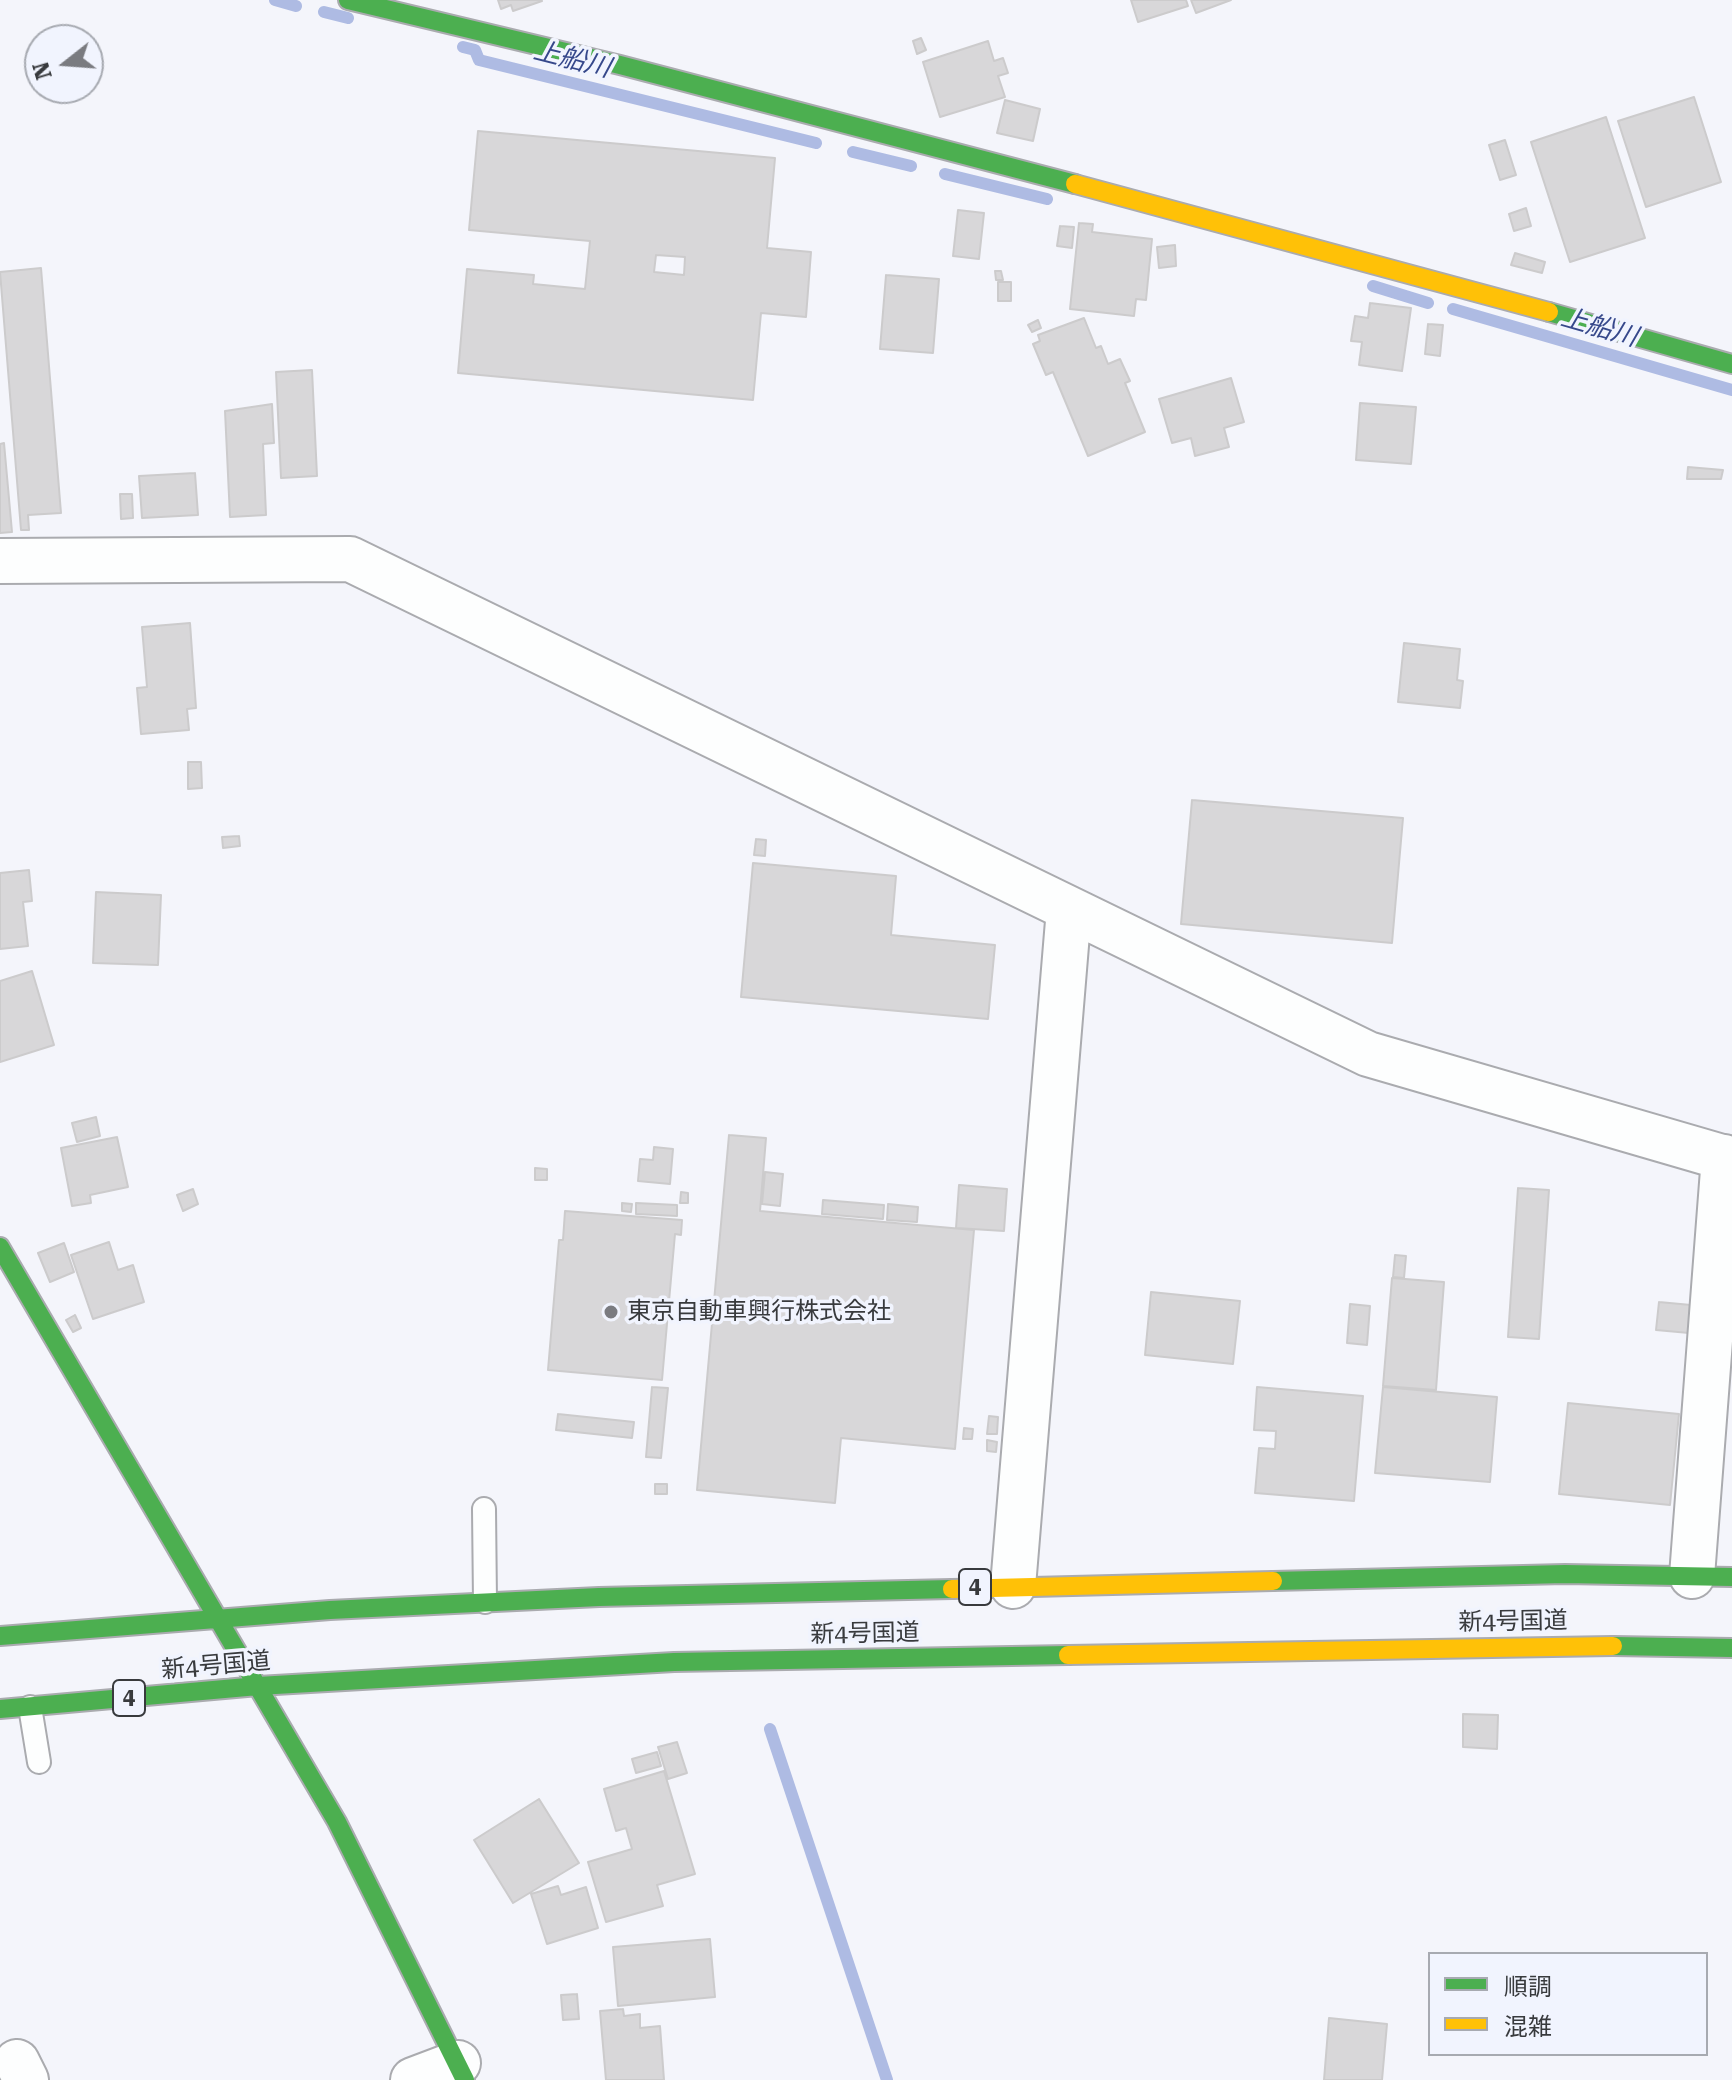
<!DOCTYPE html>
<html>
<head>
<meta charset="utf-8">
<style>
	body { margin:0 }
	#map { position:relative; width:1732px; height:2080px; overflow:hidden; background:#f4f5fb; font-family:"Roboto Serif","Noto Sans JP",serif }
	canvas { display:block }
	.legend { position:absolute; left:1428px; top:1952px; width:280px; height:104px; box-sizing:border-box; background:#f1f4fe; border:2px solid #a7aab1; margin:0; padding:10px 14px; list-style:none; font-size:24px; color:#383a3d }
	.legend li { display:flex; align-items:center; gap:16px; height:40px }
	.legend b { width:40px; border:2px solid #a7aab1 }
	.north { position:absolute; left:24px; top:24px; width:80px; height:80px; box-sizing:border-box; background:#f1f4fe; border:2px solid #a7aab1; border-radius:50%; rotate:253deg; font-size:22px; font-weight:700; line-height:32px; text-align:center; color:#383a3d }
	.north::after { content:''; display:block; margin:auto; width:28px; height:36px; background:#7a7b80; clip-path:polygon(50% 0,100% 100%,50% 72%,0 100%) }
</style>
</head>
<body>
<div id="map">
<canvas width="1732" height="2080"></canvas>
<ul class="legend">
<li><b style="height:10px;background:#4caf50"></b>順調</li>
<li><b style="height:10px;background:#ffc107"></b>混雑</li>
</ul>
<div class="north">N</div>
</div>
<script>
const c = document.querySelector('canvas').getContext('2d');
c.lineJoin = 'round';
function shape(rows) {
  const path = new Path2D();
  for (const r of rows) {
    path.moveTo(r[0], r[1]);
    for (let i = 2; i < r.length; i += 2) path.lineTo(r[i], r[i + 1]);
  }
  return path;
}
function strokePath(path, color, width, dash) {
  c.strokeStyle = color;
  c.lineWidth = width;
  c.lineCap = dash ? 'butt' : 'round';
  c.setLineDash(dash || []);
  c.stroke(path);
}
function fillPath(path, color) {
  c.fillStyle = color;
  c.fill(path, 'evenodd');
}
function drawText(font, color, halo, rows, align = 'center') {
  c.font = font + ' "Roboto Serif","Noto Sans JP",serif';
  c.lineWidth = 7;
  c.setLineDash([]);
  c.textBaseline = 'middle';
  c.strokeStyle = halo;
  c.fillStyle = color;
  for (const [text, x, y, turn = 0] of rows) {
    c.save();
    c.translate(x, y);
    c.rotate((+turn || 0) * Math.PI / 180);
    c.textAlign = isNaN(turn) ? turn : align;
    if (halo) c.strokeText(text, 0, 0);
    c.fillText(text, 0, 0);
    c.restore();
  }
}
const stream = shape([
	[275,0,296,6],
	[324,12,348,18],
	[463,47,475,50,479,60,816,143],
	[853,152,911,166],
	[945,174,1047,199],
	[1373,286,1428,303],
	[1453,309,1732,390],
	[770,1729,887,2080]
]);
const building = shape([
	[498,0,541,0,542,1,513,11,511,5,501,9,498,0],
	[1131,0,1186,0,1188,6,1138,22,1131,0],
	[1191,0,1231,0,1196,13,1191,0],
	[921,38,926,50,917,54,913,41,921,38],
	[988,41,994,61,1003,58,1008,73,998,76,1005,97,940,117,923,62,988,41],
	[1694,97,1721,182,1646,207,1618,121,1694,97],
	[1005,100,1040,109,1033,141,997,133,1005,100],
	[1606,117,1645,238,1570,262,1531,142,1606,117],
	[478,131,775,158,767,248,811,252,806,317,761,313,753,400,458,373,467,269,534,275,533,284,585,289,590,241,469,230,478,131],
	[656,255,685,257,684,275,654,272,656,255],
	[1505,140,1516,175,1500,180,1489,145,1505,140],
	[1526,208,1531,226,1514,231,1509,214,1526,208],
	[958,210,984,213,979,259,953,256,958,210],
	[1079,223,1093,224,1092,232,1152,239,1146,300,1136,299,1134,316,1070,309,1079,223],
	[1060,226,1074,227,1072,248,1057,246,1060,226],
	[1175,245,1176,266,1159,268,1157,247,1175,245],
	[1515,253,1545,262,1542,273,1511,265,1515,253],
	[41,268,61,513,28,515,29,530,21,530,0,272,41,268],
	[995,271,1001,271,1003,280,996,280,995,271],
	[886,275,939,279,933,353,880,349,886,275],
	[998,282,1011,282,1011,301,998,301,998,282],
	[1370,303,1411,308,1402,371,1359,365,1362,342,1351,341,1355,316,1368,318,1370,303],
	[1084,318,1096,348,1101,346,1108,364,1120,359,1130,381,1125,383,1145,432,1088,456,1053,372,1046,375,1033,344,1040,341,1038,335,1084,318],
	[1038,320,1041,328,1032,332,1028,325,1038,320],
	[1428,324,1443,325,1440,356,1425,354,1428,324],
	[312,370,317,476,281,478,276,372,312,370],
	[1231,378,1244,422,1224,428,1229,447,1195,456,1191,438,1172,443,1159,399,1231,378],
	[1360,403,1416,407,1411,464,1356,460,1360,403],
	[272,404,274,443,263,444,266,515,230,517,225,411,272,404],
	[4,443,12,532,0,533,0,444,4,443],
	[1688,467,1723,470,1721,479,1687,479,1688,467],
	[195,473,198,515,142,518,139,476,195,473],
	[120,494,132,494,133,518,121,519,120,494],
	[190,623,196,708,187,709,189,730,141,734,137,688,147,687,142,627,190,623],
	[1404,643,1460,649,1457,680,1463,681,1460,708,1398,702,1404,643],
	[188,762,201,762,202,788,188,789,188,762],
	[1192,800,1403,818,1392,943,1181,924,1192,800],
	[239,836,240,846,223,848,222,837,239,836],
	[756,839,766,840,765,856,754,855,756,839],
	[753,863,896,876,891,935,995,945,988,1019,741,997,753,863],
	[29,870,32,901,23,902,28,946,0,949,0,873,29,870],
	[96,892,161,895,158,965,93,963,96,892],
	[32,971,54,1045,0,1062,0,981,32,971],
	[96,1117,100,1136,77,1142,72,1123,96,1117],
	[729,1135,766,1138,760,1211,974,1230,955,1449,841,1438,835,1503,697,1490,729,1135],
	[117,1137,128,1187,90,1195,91,1203,72,1206,61,1148,117,1137],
	[654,1147,673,1149,670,1184,638,1181,640,1159,653,1160,654,1147],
	[535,1168,547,1169,547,1180,535,1180,535,1168],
	[765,1172,783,1174,780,1206,762,1204,765,1172],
	[959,1185,1007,1189,1004,1231,956,1228,959,1185],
	[1518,1188,1549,1190,1539,1339,1508,1337,1518,1188],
	[193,1189,198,1204,183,1211,177,1195,193,1189],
	[681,1192,688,1193,688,1203,680,1203,681,1192],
	[823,1200,884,1205,883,1219,822,1214,823,1200],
	[622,1203,632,1204,631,1212,622,1211,622,1203],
	[636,1203,677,1205,677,1216,636,1214,636,1203],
	[888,1204,918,1207,917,1222,887,1220,888,1204],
	[565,1211,682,1220,681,1235,675,1234,662,1380,548,1370,559,1240,563,1240,565,1211],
	[109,1242,118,1270,133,1265,144,1302,93,1319,71,1255,109,1242],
	[64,1243,74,1272,50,1282,38,1253,64,1243],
	[1395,1255,1406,1256,1404,1278,1393,1277,1395,1255],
	[1392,1278,1444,1282,1436,1390,1383,1386,1392,1278],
	[1151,1292,1240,1301,1233,1364,1145,1355,1151,1292],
	[1659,1302,1691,1305,1689,1333,1656,1330,1659,1302],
	[1350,1304,1370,1306,1367,1345,1347,1343,1350,1304],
	[75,1315,81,1328,73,1332,66,1320,75,1315],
	[652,1387,668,1388,661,1458,646,1457,652,1387],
	[1257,1387,1363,1396,1354,1501,1255,1493,1259,1448,1275,1449,1276,1431,1254,1430,1257,1387],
	[1383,1387,1497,1397,1490,1482,1375,1473,1383,1387],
	[1568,1403,1679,1414,1670,1505,1559,1494,1568,1403],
	[558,1414,634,1422,632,1438,556,1430,558,1414],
	[989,1416,998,1417,997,1434,987,1434,989,1416],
	[964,1428,973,1429,972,1439,963,1439,964,1428],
	[987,1440,997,1442,996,1452,987,1451,987,1440],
	[655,1484,667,1484,667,1494,655,1494,655,1484],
	[1463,1714,1498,1715,1497,1749,1463,1747,1463,1714],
	[677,1742,687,1773,668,1779,658,1747,677,1742],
	[657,1752,661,1766,636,1773,632,1759,657,1752],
	[664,1771,695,1874,657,1885,663,1906,606,1922,588,1862,632,1849,626,1828,616,1831,604,1789,664,1771],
	[539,1799,579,1863,513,1903,474,1840,539,1799],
	[558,1886,561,1895,586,1887,598,1928,547,1944,531,1894,558,1886],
	[710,1939,715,1997,618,2006,613,1947,710,1939],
	[577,1994,579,2019,563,2020,561,1995,577,1994],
	[623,2009,624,2016,640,2014,640,2028,660,2026,664,2080,606,2080,600,2011,623,2009],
	[1329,2018,1387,2024,1382,2080,1324,2080,1329,2018]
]);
const lane = shape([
	[484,1509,485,1602],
	[30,1707,39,1762]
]);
const street = shape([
	[0,561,350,559,1368,1054,1732,1160],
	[1692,1576,1724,1157],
	[1013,1586,1069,909],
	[17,2062,26,2080],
	[413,2080,458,2063]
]);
const fast = shape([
	[348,0,620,65,1075,184],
	[1549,312,1732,364],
	[0,1247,337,1822,465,2080],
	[1273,1581,1565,1574,1732,1577],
	[0,1636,330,1610,599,1597,952,1589],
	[1613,1646,1732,1648],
	[0,1709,258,1686,674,1662,1068,1655]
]);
const slow = shape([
	[1075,184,1549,312],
	[952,1589,1273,1581],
	[1068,1655,1613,1646]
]);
const markers = [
	[611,1312,8,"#7a7b80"]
];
const shields = [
	[975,1587,32],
	[129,1698,32]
];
const shieldNames = [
	["4",975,1587],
	["4",129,1698]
];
const poiNames = [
	["東京自動車興行株式会社",627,1312]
];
const streetNames = [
	["新4号国道",1513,1622,-1],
	["新4号国道",865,1634,-1],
	["新4号国道",216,1666,-5]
];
const waterNames = [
	["上船川",572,60,14],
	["上船川",1599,328,16]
];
strokePath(stream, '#aebbe3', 12);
fillPath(building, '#d8d7d9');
strokePath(building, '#cccbcc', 2);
strokePath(lane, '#aaabaf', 26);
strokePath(street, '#aaabaf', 48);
strokePath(fast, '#aaabaf', 22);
strokePath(slow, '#aaabaf', 22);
strokePath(lane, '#fdfefe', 22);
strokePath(street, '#fdfefe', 44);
strokePath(fast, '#4caf50', 18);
strokePath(slow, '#ffc107', 18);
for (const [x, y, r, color] of markers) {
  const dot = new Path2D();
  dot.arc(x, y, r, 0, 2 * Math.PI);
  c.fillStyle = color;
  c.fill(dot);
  strokePath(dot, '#f1f4fe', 3);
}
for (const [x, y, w] of shields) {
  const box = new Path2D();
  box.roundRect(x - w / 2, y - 18, w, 36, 6);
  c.fillStyle = '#f1f4fe';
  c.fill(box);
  strokePath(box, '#383a3d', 2);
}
drawText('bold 22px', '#383a3d', null, shieldNames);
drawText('24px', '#383a3d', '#f1f4fe', poiNames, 'left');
drawText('24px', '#383a3d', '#f1f4fe', streetNames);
drawText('italic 26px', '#36488b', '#f1f4fe', waterNames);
</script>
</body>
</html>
